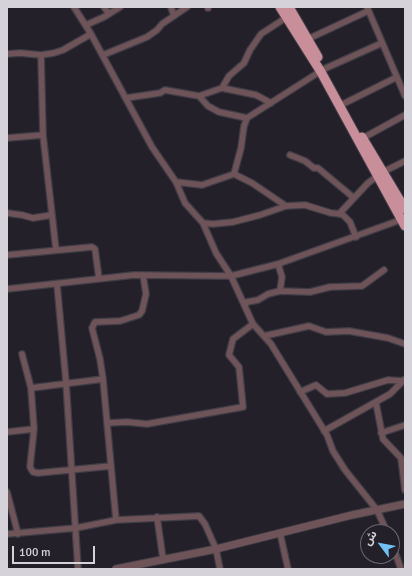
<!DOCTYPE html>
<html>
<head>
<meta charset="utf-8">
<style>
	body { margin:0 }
	#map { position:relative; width:412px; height:576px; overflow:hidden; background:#24202a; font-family:Signika,"Noto Sans Arabic",sans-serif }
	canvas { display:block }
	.frame { position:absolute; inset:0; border:8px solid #d5d3d9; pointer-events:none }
	.north { position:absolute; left:360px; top:524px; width:40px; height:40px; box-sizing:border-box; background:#24202a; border:1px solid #6b6870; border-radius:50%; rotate:302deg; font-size:11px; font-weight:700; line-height:16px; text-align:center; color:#d5d3d9 }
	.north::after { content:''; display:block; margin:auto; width:14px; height:18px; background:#71c1f5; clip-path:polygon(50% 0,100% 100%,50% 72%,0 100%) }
	.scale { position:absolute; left:12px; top:546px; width:83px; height:18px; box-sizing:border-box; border:2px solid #d5d3d9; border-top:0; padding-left:5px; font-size:12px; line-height:14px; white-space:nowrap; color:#d5d3d9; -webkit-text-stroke:3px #24202a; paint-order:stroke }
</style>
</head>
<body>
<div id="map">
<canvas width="412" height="576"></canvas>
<div class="frame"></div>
<div class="north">ش</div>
<div class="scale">100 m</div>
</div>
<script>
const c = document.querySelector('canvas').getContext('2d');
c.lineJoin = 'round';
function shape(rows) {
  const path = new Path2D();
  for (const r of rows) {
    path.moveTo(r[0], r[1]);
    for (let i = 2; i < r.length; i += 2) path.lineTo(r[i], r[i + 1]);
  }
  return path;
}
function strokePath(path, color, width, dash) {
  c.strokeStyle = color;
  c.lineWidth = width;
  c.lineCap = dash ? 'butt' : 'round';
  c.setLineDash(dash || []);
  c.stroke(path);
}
const minor = shape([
	[74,7,91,34,152,147,176,182,185,203,203,223,216,253,231,276,253,324,271,344,327,435,333,451,345,470,377,510,387,532],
	[104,7,109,14],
	[171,7,174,16],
	[208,7,208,8],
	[367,7,405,96],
	[86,25,104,17,120,7],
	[308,39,368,11],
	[7,54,20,53,41,55,54,53,63,50,91,34],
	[41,55,43,135,56,250],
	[103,55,147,37,157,30,162,24,187,7],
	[222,88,256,95,271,103],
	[199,96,222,88,229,76,244,63,250,50,261,34,287,17],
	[126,98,160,93,165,90,199,96,208,106,219,112,247,118],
	[343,104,397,77],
	[7,138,43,135],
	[363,138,405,115],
	[290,155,305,161,314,168,318,168,354,198],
	[234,174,241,148,244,126,247,118,324,69,382,43],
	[234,174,252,183,286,206,305,205,331,213,342,214,350,222,356,237],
	[176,182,202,185,234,174],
	[7,213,22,215,33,218,52,215],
	[339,214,368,183,383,172,405,161],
	[203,223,213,224,233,222,260,215,286,206],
	[7,255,92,247,95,249,99,279],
	[278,264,282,277,280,291],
	[57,284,66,382,78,569],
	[7,289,134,275,231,276,278,264,403,219],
	[245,306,247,302,258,300,268,294,280,291,310,292,330,287,362,286,384,270],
	[264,336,309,326,326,332,349,331,388,338,405,344],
	[22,354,31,388],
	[103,379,31,388,34,429,30,467,33,472,38,473,111,466],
	[300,392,316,385,327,394,345,393,388,380,404,381],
	[376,403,383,439,401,458,405,490],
	[107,423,127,422,147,424,243,407,239,367,229,355,233,339,253,324],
	[324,431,390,394,404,380],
	[7,432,34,429],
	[381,433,405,425],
	[7,492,18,534],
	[157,517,163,559],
	[116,520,103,379,100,359,92,328,95,322,120,321,139,315,142,311,146,294,143,275],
	[280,533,288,569],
	[7,534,76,528,116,520,199,516,205,524,216,549,220,569],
	[392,544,401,569]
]);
const tertiary = shape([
	[116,569,216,549,352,515,405,504]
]);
const trunk = shape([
	[280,7,321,72,405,226],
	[289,7,318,57],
	[362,137,405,209]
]);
strokePath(minor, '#403d46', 8);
strokePath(tertiary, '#403d46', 9);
strokePath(trunk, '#403d46', 11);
strokePath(minor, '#6e5459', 5.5);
strokePath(tertiary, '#6e5459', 7);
strokePath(trunk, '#c88f9a', 9);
</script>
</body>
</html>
